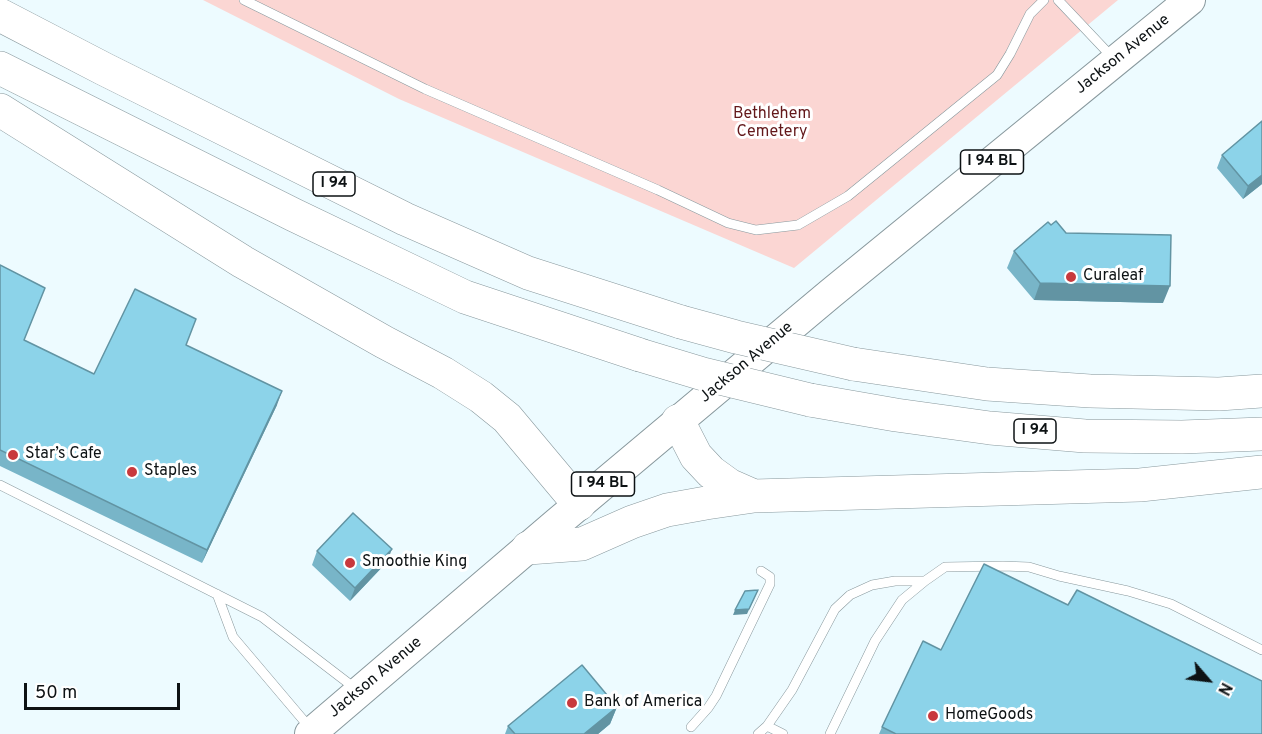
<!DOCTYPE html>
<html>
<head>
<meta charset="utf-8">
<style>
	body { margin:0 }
	#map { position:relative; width:1262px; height:734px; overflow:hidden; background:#edfbff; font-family:Overpass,sans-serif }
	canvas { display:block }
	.north { position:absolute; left:1178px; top:650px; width:60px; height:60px; -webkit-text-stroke:4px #fff; paint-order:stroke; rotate:118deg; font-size:16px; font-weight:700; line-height:24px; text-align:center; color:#0d1214 }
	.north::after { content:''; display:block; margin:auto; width:21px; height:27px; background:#0d1214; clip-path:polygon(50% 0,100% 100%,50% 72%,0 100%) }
	.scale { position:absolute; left:24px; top:683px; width:156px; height:27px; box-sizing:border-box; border:3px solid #0d1214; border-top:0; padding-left:8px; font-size:18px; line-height:21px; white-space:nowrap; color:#0d1214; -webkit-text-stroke:4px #fff; paint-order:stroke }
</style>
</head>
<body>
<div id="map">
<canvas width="1262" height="734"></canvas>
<div class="north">N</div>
<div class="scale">50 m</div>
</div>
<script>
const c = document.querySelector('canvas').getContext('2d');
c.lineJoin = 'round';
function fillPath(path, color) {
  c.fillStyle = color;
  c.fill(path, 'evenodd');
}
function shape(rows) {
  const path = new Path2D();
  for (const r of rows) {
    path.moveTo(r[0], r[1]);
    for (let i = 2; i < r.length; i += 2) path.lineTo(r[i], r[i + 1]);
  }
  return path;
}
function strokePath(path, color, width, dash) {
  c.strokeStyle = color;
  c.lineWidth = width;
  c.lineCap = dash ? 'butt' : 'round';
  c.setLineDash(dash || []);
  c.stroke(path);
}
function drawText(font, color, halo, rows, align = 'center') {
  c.font = font + ' Overpass,sans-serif';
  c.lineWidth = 6;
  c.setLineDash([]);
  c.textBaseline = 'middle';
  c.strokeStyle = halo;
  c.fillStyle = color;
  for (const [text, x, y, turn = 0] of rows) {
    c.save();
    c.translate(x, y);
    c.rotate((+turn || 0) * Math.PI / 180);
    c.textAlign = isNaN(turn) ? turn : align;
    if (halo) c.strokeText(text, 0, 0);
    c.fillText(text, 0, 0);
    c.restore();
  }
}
const green = shape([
	[203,0,1118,0,794,268,399,99]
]);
const service = shape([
	[244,0,425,89,658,190,728,223,756,230,798,225,848,196,997,75,1010,54,1030,14,1044,0],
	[1058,0,1112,57],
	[0,485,262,617,356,689],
	[217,594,233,637,310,728],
	[767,726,792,690,835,609,850,595,872,585,895,581,925,581],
	[691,727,708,708,716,696,770,584,770,577,761,571],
	[758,734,767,726,783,734],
	[830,734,875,641,902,600,925,581,945,567,1003,566,1029,567,1059,576,1128,591,1171,604,1262,650]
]);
const primary = shape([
	[310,734,557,523,830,294,1190,0]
]);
const motorway = shape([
	[0,15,104,69,405,219,528,273,681,322],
	[0,68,294,215,465,297,640,355],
	[0,110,243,262,384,342,443,373,481,397,507,418,579,504],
	[853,364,987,384,1090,391,1219,394,1262,391],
	[810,400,896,415,990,428,1085,436,1182,437,1262,434],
	[678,421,696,456,711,472,729,485,754,496],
	[528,548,582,544,632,522,667,510,706,503,754,496,1140,485,1262,472]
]);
const motorwayBridge = shape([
	[681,322,736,337,853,364],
	[640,355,703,374,810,400]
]);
const wall = shape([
	[1222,155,1262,184,1243,199,1217,168],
	[1051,225,1066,233,1163,303,1034,300,1007,268,1014,251],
	[0,265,45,288,24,340,94,374,186,345,277,405,202,563,0,466],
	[317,551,387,562,350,601,312,565],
	[941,650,1262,734,879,734,882,727],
	[617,707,610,724,598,734,505,734,508,726]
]);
const shadedWall = shape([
	[1262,175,1262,184,1243,199,1248,186],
	[1040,283,1170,286,1163,303,1034,300],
	[282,391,277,405,202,563,207,550],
	[392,549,387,562,350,601,355,588],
	[758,590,747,614,733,615,735,610],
	[617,707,610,724,598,734,584,734]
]);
const building = shape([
	[1262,121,1262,175,1248,186,1222,155,1262,121],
	[1056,221,1066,233,1171,235,1170,286,1040,283,1014,251,1048,222,1051,225,1056,221],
	[0,265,45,288,24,340,94,374,135,289,196,319,186,345,282,391,207,550,0,450,0,265],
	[353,513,392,549,355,588,317,551,353,513],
	[984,564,1068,605,1077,590,1262,681,1262,734,896,734,882,727,923,641,941,650,984,564],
	[758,590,749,609,735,610,745,591,758,590],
	[582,665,617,707,584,734,515,734,508,726,582,665]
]);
const markers = [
	[1071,277,6,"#c8393d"],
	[13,455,6,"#c8393d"],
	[132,472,6,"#c8393d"],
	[350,563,6,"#c8393d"],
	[572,703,6,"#c8393d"],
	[933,716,6,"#c8393d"]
];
const shields = [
	[992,162,63],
	[334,184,42],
	[1035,431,42],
	[603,484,63]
];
const shieldNames = [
	["I 94 BL",992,162],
	["I 94",334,184],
	["I 94",1035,431],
	["I 94 BL",603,484]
];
const streetNames = [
	["Jackson Avenue",1123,55,-39],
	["Jackson Avenue",747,363,-40],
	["Jackson Avenue",376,678,-40]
];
const parkNames = [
	["Bethlehem",772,115],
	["Cemetery",772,133]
];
const poiNames = [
	["Curaleaf",1083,277],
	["Star’s Cafe",25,455],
	["Staples",144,472],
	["Smoothie King",362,563],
	["Bank of America",584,703],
	["HomeGoods",945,716]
];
fillPath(green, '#fbd6d3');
strokePath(service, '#88989d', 10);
strokePath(primary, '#88989d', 32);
strokePath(motorway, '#88989d', 34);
strokePath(service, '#fff', 9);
strokePath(primary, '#fff', 30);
strokePath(motorway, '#fff', 33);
strokePath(motorwayBridge, '#88989d', 34, []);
strokePath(motorwayBridge, '#fff', 33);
fillPath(wall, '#78b5c8');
fillPath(shadedWall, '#6294a3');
fillPath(building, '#8cd3e9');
strokePath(building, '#6294a3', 1.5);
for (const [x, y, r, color] of markers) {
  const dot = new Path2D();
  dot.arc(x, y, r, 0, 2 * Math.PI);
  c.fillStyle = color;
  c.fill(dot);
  strokePath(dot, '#fff', 2);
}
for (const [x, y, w] of shields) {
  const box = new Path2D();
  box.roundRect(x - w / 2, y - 12, w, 24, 4.5);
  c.fillStyle = '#fff';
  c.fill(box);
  strokePath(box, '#0d1214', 1.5);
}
drawText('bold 15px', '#0d1214', null, shieldNames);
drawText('16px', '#0d1214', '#fff', streetNames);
drawText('16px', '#63181a', '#fff', parkNames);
drawText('16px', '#0d1214', '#fff', poiNames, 'left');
</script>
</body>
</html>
